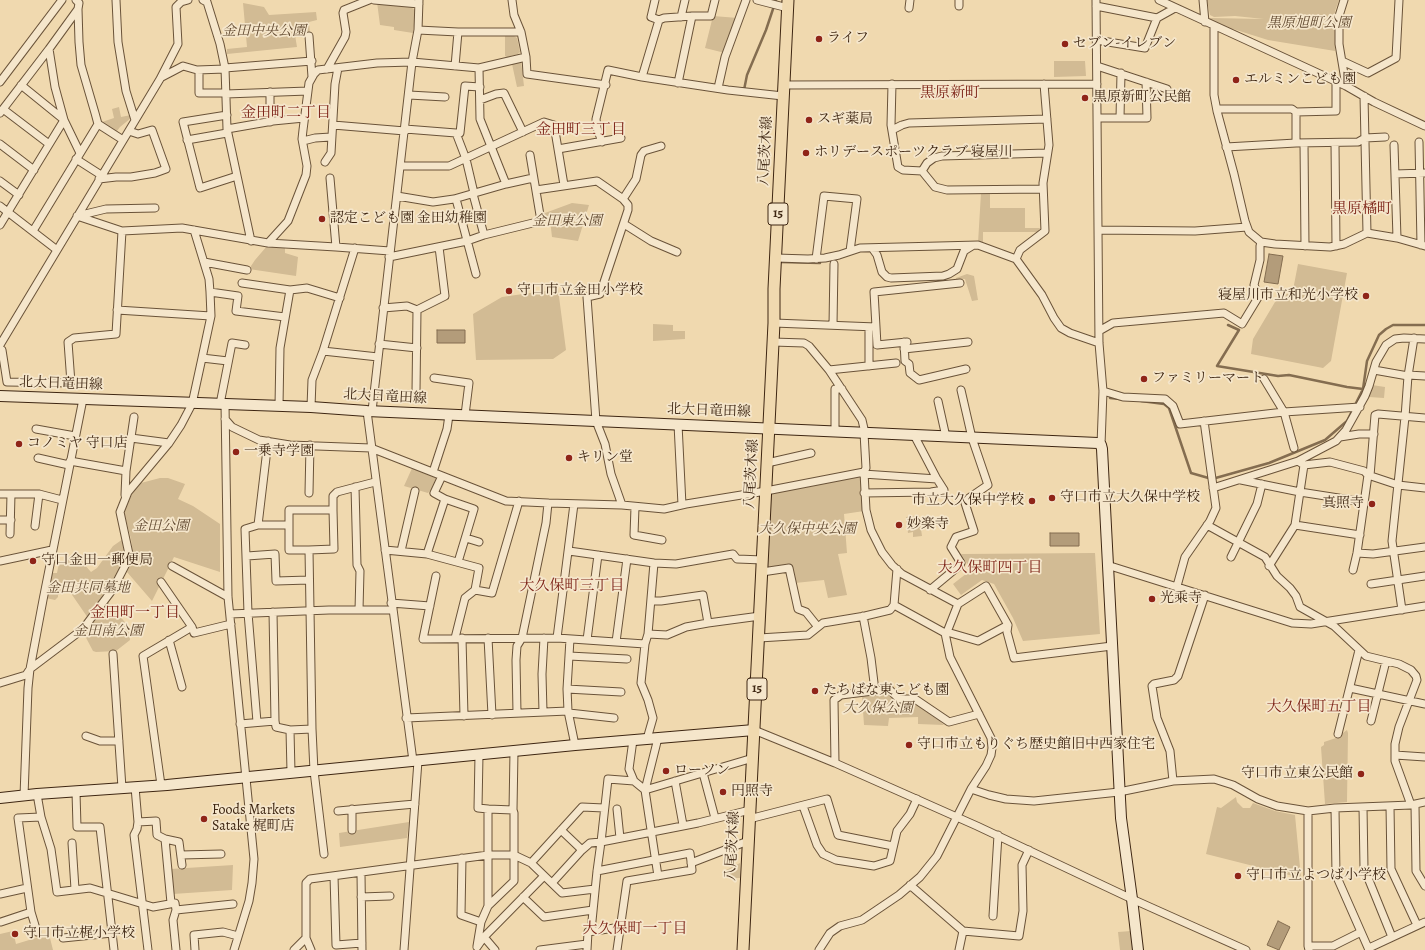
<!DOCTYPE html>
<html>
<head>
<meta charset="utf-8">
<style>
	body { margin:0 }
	canvas { display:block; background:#f0d9af }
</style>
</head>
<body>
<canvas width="1425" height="950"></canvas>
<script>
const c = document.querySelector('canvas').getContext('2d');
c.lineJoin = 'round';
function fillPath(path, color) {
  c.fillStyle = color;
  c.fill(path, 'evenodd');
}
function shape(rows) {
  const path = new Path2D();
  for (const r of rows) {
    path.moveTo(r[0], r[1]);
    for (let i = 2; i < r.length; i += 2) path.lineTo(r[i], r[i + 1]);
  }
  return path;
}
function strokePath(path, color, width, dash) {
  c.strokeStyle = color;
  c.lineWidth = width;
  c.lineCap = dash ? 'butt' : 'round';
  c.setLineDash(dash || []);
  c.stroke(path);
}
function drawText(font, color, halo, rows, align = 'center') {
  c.font = font + ' Alegreya,"Noto Serif JP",serif';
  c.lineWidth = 3.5;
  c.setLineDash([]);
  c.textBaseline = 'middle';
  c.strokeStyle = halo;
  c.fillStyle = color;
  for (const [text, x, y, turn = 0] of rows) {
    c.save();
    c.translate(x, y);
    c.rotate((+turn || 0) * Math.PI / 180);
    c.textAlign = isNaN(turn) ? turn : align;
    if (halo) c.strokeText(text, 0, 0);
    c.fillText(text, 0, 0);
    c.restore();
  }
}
const green = shape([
	[1207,0,1339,0,1335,11,1335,51,1268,40,1233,29,1232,30,1210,20,1210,18,1264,19,1235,16,1214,17,1210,15],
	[377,2,411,7,416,11,413,33,394,30,394,27,380,25],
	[243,3,264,7,269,15,316,12,317,20,309,22,310,34,295,35,297,47,227,54,227,49,247,47],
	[713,16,738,18,725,53,705,48],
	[505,36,514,36,517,38,520,52,518,54,507,57,505,56],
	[521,61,524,86,517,87,512,64],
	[1054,61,1085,61,1086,76,1054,77],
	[119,107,121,117,131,115,131,118,120,127,117,131,118,134,101,124,102,122,114,118,112,109],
	[981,193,990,193,990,208,1025,208,1025,228,1040,228,1038,232,983,232,983,243,978,243],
	[572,203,589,205,578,241,552,237,550,220,546,220,545,213],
	[267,246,285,248,285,253,298,257,296,276,249,269,255,260],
	[1298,264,1347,273,1331,361,1323,368,1251,354,1253,339,1275,302,1293,290],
	[967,274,974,276,978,300,972,301,965,279,956,279,956,278],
	[558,289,566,350,553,359,476,360,473,314,502,297],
	[653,324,673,325,673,331,685,331,685,339,653,341],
	[1372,385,1385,387,1384,398,1369,397],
	[413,466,440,479,428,493,404,486],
	[860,475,864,511,844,514,847,553,838,554,847,595,828,598,824,580,795,583,791,566,767,568,769,493],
	[160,478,168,478,185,484,178,499,193,506,220,524,220,572,174,557,152,601,127,572,133,561,133,553,131,539,125,516,124,508,137,486,141,483],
	[919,515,922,536,913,537,913,532,908,533,906,517],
	[123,539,126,550,126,559,88,618,68,589,58,595,58,597,55,600,46,598,51,573,57,573,59,563,77,556,91,572,97,568,113,546],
	[1095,553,1100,634,1023,641,1013,618,994,584,982,580,961,595,953,584,971,570,961,554],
	[108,602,129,627,130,640,116,651,96,652,93,651,83,632],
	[885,692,891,693,914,701,937,718,944,725,918,724,918,717,889,718,888,726,864,725,862,696],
	[1347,730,1348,733,1347,802,1325,804,1321,747,1324,745,1324,742,1336,738],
	[1236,797,1237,802,1243,808,1250,808,1253,803,1275,811,1295,815,1301,878,1206,854,1217,807,1221,808],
	[409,822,407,838,340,847,339,833],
	[740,863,740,878,726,878,722,872],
	[233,865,232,890,173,894,171,869],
	[13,931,16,944,49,934,53,950,0,950,0,934],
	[1131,931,1133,950,1120,950,1118,932]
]);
const water = shape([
	[1269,254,1283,256,1278,284,1264,282,1269,254],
	[437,330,465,330,465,343,437,343,437,330],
	[1050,533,1079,533,1079,546,1050,546,1050,533],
	[1278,921,1290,927,1279,950,1267,945,1278,921]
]);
const stream = shape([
	[744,90,747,75,766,30,776,0],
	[780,262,820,263],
	[1228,325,1239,330,1217,366,1278,376,1289,375,1347,387,1363,389],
	[1110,398,1120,399],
	[1141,401,1164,404,1169,408,1191,473,1212,479,1269,463,1325,440,1347,421,1363,389,1367,361,1379,335,1386,329,1393,325,1425,325]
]);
const street = shape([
	[116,0,118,42,126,91,135,120],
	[203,0,207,2,220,44,225,68,227,129,251,241],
	[374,0,419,4],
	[757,0,788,8],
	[1096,0,1099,343,1103,391,1101,445],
	[1159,0,1346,86,1374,102,1425,126],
	[1203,0,1205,22],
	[1344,0,1339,16,1339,44,1346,86],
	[959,6,959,0],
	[1096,6,1157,18],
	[909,8,910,0],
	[78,9,79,42,81,65,95,113,98,124,123,140],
	[681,17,685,0],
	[659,20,664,18,692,16,711,16,715,0],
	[1214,26,1214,95,1217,111,1234,174,1245,221,1249,232,1261,242,1275,244,1330,247,1344,244,1367,233,1397,238,1425,246],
	[418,30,458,32,455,66],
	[458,32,521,32],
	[309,36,312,77],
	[1096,40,1145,48,1157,18,1175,8],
	[49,49,78,9,79,3,76,0],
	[526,57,527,74,606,85],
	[1342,61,1368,73,1396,58,1399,0],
	[1097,66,1167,89],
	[225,68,312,61],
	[479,68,480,119,506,184],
	[327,69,345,37,346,32,343,13,344,10,369,0],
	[199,70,199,93,226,93],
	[162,77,183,66,197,70,225,69],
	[642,77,659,20,651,17,655,0],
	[0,82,62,0],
	[678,83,692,16],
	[892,84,891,125,898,167,903,170,922,171,935,187,947,190,1043,189],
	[21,85,63,119],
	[784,85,1097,84],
	[718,88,725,57,746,0],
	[270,92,270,122],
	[226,94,308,91],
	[409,95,445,97],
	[1364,96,1367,233],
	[480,100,496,94,504,93,523,132],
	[3,109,49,144],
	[1217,109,1292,109,1296,112,1336,111,1336,81],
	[1296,112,1296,143,1304,143,1305,246],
	[0,113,49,49,55,87,64,120,80,153],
	[227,115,183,122,200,188,237,176],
	[1097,118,1147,118,1146,82],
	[1120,118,1121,73],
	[333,125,405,131],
	[227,129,273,121,304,118],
	[405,129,456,133,466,159,474,193],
	[892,130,902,125,909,123,1047,119],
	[456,133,460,133,465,86,480,87],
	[187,140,227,133],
	[303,141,315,138,331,137],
	[602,142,597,128,596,119,608,70,642,77,728,90,783,96],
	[1419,142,1421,245],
	[1335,143,1336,246],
	[0,144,34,170],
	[1394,145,1397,238],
	[1226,147,1296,143,1358,142,1365,138,1385,137],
	[558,149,621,138],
	[76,159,101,175],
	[325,162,331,153,335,84,338,68],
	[401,166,449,166,544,122,554,125,564,185],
	[922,171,927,163,934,158,942,156,1047,153],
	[1395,174,1425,173],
	[330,178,336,247],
	[99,179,116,177,131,177,155,173,166,169,152,130,138,134,129,131],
	[0,181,19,195],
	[536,190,597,181,623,199],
	[473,194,484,235],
	[397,196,433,202,454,199,506,184,533,178],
	[456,199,476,274],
	[0,206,57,250],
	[77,216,122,231,182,228,268,243,336,247,390,251],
	[77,216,106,209,155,208],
	[624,224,651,241,677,252],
	[0,225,64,120],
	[1098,230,1195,231,1247,227],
	[33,231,98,124],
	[268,243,288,221,306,175,307,166,302,139,303,130,308,91,309,83,314,74,318,70,377,63,412,62,479,68,526,57,521,32,514,15,512,0],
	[872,248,877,255,882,272,887,277,891,278,943,276,949,274,957,269,964,251,972,246],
	[389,257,467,241,484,235,541,221,530,155],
	[776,258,808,259,825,258,839,255,860,248,978,245,1016,259,1042,295,1054,318,1061,328,1070,333,1099,343],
	[816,259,824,196,857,199,850,251],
	[1016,259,1020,250,1045,231,1043,183,1049,145,1044,84],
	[204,262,247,270],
	[242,283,290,290,307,288,340,298],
	[210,292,238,296,236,311,285,317],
	[383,308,407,306,417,310],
	[117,310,211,316],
	[774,323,876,327,877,345,907,342],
	[833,325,834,264],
	[876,327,874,292,960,283],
	[1099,331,1113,323,1224,313,1242,324,1259,296,1254,285,1260,260,1260,246,1261,242],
	[773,342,804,343,809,346,829,370,862,420,865,433],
	[904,342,905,361,909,364,910,373,919,380,966,369],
	[379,344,417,348],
	[0,345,160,79,178,44,176,7,181,2,188,0],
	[0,349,2,350,7,382,71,383,68,342,74,338,116,334,122,231],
	[904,349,968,342],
	[323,351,378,357],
	[202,358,228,361],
	[869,366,869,327],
	[829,370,896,363],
	[1374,370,1408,376],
	[1408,375,1425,376],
	[434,378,469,383,465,415],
	[1264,379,1284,412,1294,448],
	[1103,391,1123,397,1165,399,1173,406,1180,424,1284,412,1360,407],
	[416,392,417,310,445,296,439,247],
	[938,401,946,437],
	[220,404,232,343,245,345],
	[225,404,228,597,254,859,252,883,249,901,234,950],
	[279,406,280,348,290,290],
	[311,407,312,380,323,351,355,248],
	[367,411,413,761],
	[372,411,412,62,418,30,419,0],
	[225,419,232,427,259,440,290,445,371,448,506,501,548,503,622,505,664,509,686,504,766,491,864,472,866,510,871,530,882,552,892,565,902,574,958,604],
	[678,424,682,505],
	[36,429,75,436],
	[835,431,835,389,842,389],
	[864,433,866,468,864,472],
	[1340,437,1359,434,1374,434],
	[131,438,169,443],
	[38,458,69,465],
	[70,461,126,471],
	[1298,461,1336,441,1346,430,1365,396,1369,386,1376,362,1386,345,1395,339,1404,338,1425,339],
	[767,463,811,453],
	[433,472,447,429,449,415],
	[863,474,937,479,914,435],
	[442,476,434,493,445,499,474,509,458,562],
	[1370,476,1375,415,1378,414,1425,418],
	[1241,480,1300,492,1364,502],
	[355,487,357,565,360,571,359,610],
	[1213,488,1298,461,1304,465,1330,462,1364,471,1368,475,1398,485,1425,488],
	[309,493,310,445],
	[864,493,931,492,944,490,937,479],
	[0,494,39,494,62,500],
	[125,495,126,471,134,417],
	[622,505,611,474,605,444,596,421,587,297,600,294,628,210,628,205,623,199,636,179,641,155,644,151,661,146],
	[635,507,634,535,662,540],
	[333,510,333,496,337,492,375,482],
	[0,520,11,520],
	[258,525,268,441],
	[1207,525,1265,557,1277,576,1290,588,1296,596,1300,607,1334,626,1366,656,1399,664,1411,670,1416,676,1417,680,1399,727,1395,744,1395,761,1411,805],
	[1295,525,1360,535],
	[35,526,39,494],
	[10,534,11,494],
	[466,538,479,542],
	[385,550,427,554,479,568,475,590],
	[401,551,415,491],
	[569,551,654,563,676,564,733,554,737,559,763,560],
	[1357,553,1373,554,1425,547],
	[427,554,445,499],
	[247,556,275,554,276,581,309,580],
	[1231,557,1257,504,1262,484],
	[0,561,52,550],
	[1107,565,1292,623,1311,624,1425,606],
	[172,566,228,597],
	[1269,566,1295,525,1304,465],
	[1353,570,1357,553,1368,475],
	[762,572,789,568,798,609,806,612,818,627],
	[436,576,423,639,557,638,645,644,648,634,667,635,686,627,708,623,760,616],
	[161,582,192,627],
	[1371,584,1425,576],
	[1177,586,1185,557,1210,521,1216,508,1204,421],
	[930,590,960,565,961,563,951,547,956,537,974,531,965,503,969,498,988,485,972,438,961,390],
	[651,601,661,601,703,595,708,623],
	[391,603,430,606],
	[894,605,945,633],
	[1402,610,1392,541,1405,417,1408,376,1414,338],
	[273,612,275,721,276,727,290,730,291,772],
	[230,614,329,610,392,610],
	[863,616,871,658,875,691],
	[947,632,978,641,1008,625],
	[648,634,654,563],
	[455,638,465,598,475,590,492,593,519,501],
	[462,638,464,716],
	[488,638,492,715],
	[557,638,574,504],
	[759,638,808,635,823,623,865,616,890,610,894,605,897,569],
	[570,639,567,689,568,711,575,745],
	[169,640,182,687],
	[587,640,598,555],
	[616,642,627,559],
	[645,644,641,683,648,700,653,718,647,739],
	[113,654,122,788],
	[569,656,627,659],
	[0,683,26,675,30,669,83,629,113,589,126,564,129,554,120,512,128,492,169,443,181,425,192,404,202,358,211,316,210,292,209,279,194,230],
	[1350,688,1425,704],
	[567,689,621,692],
	[543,712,542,674,544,638],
	[517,713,516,660,517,646,522,638,546,523,548,503],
	[569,713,614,718],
	[406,718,568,711],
	[1371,721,1386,661],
	[257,722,248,613,245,529,258,525,289,525],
	[240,724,275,721],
	[312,729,314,771,324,854],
	[290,730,312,729,309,550,334,549,333,510,289,510,289,550,309,550],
	[754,730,835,763,977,826,1132,899,1246,950],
	[1338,734,1359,650],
	[86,736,100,741,119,741],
	[658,738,645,790,658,876],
	[633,740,629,769,634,781],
	[479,755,478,808,488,809,488,906],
	[1395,755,1425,757],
	[835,763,834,700,841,695,889,689,899,699,915,699,949,722,979,714],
	[703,773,715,818],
	[675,781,683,825],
	[1173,781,1170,751,1157,718,1152,686,1154,684,1174,680,1178,676,1205,595],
	[161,785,143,656,192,627,194,633,231,624],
	[135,787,138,822,156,821,157,835,165,839,179,842,182,865],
	[971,789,989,795,1006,799,1034,801,1119,792,1173,781,1214,779,1233,785,1258,799,1277,806,1308,811,1308,946,1309,950],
	[645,790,753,758],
	[76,792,77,827,100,827,114,950],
	[37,794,41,817,51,849,57,892,90,888,153,907,175,903,176,910,173,920,176,950],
	[24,796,28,688,30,669,43,600,83,399],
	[1415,805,1416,871,1425,886],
	[803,806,817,845,823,854,836,860,874,866,890,861,897,831,910,814,917,799],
	[1390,806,1391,869,1417,925],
	[1363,807,1364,868,1392,937],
	[1335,808,1336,875,1369,950],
	[352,809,352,830],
	[488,809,513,810],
	[617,809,620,838],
	[338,811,415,804],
	[1308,811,1335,808,1411,805,1425,802],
	[749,819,827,799,838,835,893,846],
	[138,822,137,829,134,835,148,950],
	[561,830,582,850],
	[165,839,171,903],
	[72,843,75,889],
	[181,855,221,854],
	[462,858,461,915,481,922,477,946],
	[531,863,582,807,604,808],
	[691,863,748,841],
	[597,871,690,853,692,870,627,881,617,950],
	[361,873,362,950],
	[334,876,336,945,362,943],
	[552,883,582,850,590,843,601,842,608,779,634,781,645,790],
	[910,885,963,931,959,950],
	[0,894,27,888],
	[361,897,390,896],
	[523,897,544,917,593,910],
	[176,910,233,904],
	[993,916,998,835],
	[1,922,31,912],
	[481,922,488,906,514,881,514,813,513,810,514,751],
	[591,931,597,871,601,842,698,823,750,810],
	[963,931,1019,936,1023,911,1022,865,1029,850],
	[37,932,31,912,18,818,41,817],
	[484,937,495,950],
	[63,938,112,933],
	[1308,946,1333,946,1361,932],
	[477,947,484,937,544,876],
	[1369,948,1425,922],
	[195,950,194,935,223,932,238,936],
	[294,950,306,938],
	[311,950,306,938,306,883,310,879,488,855,514,855,531,863,562,893,595,889],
	[404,950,418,761],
	[540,950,587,944],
	[587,950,588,932,621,927],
	[819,950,830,933,840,926,862,920,899,895,920,877,937,856,971,789,986,766,991,755,992,748,991,738,950,657,945,633,947,632,958,604,986,586,1008,625,1007,632,1014,658,1112,646]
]);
const secondary = shape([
	[0,396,311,407,367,411,1098,443,1101,445,1102,449,1121,818,1132,899,1138,950],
	[0,798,37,794,167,785,575,745,754,730]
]);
const primary = shape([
	[743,950,774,323,774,289,788,0]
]);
const markers = [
	[819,39,4,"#8f2418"],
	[1065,44,4,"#8f2418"],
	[1236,80,4,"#8f2418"],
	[1085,98,4,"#8f2418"],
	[809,120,4,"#8f2418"],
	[806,153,4,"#8f2418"],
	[322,219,4,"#8f2418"],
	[509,291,4,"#8f2418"],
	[1366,296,4,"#8f2418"],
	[1144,379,4,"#8f2418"],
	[19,444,4,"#8f2418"],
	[236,452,4,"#8f2418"],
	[569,458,4,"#8f2418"],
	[1052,498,4,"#8f2418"],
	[1032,501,4,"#8f2418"],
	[1372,504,4,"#8f2418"],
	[899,525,4,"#8f2418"],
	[33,561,4,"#8f2418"],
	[1152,599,4,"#8f2418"],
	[815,691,4,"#8f2418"],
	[909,745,4,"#8f2418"],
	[666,771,4,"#8f2418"],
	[1361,774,4,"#8f2418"],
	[723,792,4,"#8f2418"],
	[204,819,4,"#8f2418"],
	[1238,876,4,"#8f2418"],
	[15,934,4,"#8f2418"]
];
const shields = [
	[778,214,20],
	[757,689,20]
];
const shieldNames = [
	["15",778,214],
	["15",757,689]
];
const parkNames = [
	["黒原旭町公園",1309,24],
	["金田中央公園",264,32],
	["金田東公園",567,222],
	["金田公園",161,527],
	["大久保中央公園",807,530],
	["金田共同墓地",88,589],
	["金田南公園",108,632],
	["大久保公園",878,709]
];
const poiNames = [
	["ライフ",827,39],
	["セブン-イレブン",1073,44],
	["エルミンこども園",1244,80],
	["黒原新町公民館",1093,98],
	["スギ薬局",817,120],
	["ホリデースポーツクラブ 寝屋川",814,153],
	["認定こども園 金田幼稚園",330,219],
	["守口市立金田小学校",517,291],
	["寝屋川市立和光小学校",1358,296,"right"],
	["ファミリーマート",1152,379],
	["コノミヤ 守口店",27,444],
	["一乗寺学園",244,452],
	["キリン堂",577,458],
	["守口市立大久保中学校",1060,498],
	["市立大久保中学校",1024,501,"right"],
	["真照寺",1364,504,"right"],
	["妙楽寺",907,525],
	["守口金田一郵便局",41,561],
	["光乘寺",1160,599],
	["たちばな東こども園",823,691],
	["守口市立もりぐち歴史館旧中西家住宅",917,745],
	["ローソン",674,771],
	["守口市立東公民館",1353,774,"right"],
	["円照寺",731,792],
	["Foods Markets",212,811],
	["Satake 梶町店",212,827],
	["守口市立よつば小学校",1246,876],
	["守口市立梶小学校",23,934]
];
const streetNames = [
	["八尾茨木線",766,151,-87],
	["北大日竜田線",61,384,2],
	["北大日竜田線",385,397,3],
	["北大日竜田線",709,411,2],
	["八尾茨木線",752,474,-87],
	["八尾茨木線",733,846,-87]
];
const neighbourhoodNames = [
	["黒原新町",950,93],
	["金田町二丁目",286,113],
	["金田町三丁目",581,130],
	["黒原橘町",1362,209],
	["大久保町四丁目",990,568],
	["大久保町三丁目",572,586],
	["金田町一丁目",135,613],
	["大久保町五丁目",1319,707],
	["大久保町一丁目",635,929]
];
fillPath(green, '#d2bb94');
fillPath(water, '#b39c7a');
strokePath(water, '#846d50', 1);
strokePath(stream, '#846d50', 2.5);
strokePath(street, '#6a5339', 9);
strokePath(secondary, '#3e2612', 12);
strokePath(primary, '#3e2612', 13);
strokePath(street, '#f5e6cb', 7);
strokePath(secondary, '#f5e6cb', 10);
strokePath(primary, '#f0d9af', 11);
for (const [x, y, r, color] of markers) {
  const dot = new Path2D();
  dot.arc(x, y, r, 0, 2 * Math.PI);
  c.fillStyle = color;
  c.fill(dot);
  strokePath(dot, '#f5e6cb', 1.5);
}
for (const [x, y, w] of shields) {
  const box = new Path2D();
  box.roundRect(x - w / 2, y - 11, w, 22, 3);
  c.fillStyle = '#f5e6cb';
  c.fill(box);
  strokePath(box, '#3e2612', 1);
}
drawText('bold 13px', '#3e2612', null, shieldNames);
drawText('italic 14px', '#634b32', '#f5e6cb', parkNames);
drawText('14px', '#3e2612', '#f5e6cb', poiNames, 'left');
drawText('14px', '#3e2612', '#f5e6cb', streetNames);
drawText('15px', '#7a1f14', '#f5e6cb', neighbourhoodNames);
</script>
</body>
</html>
